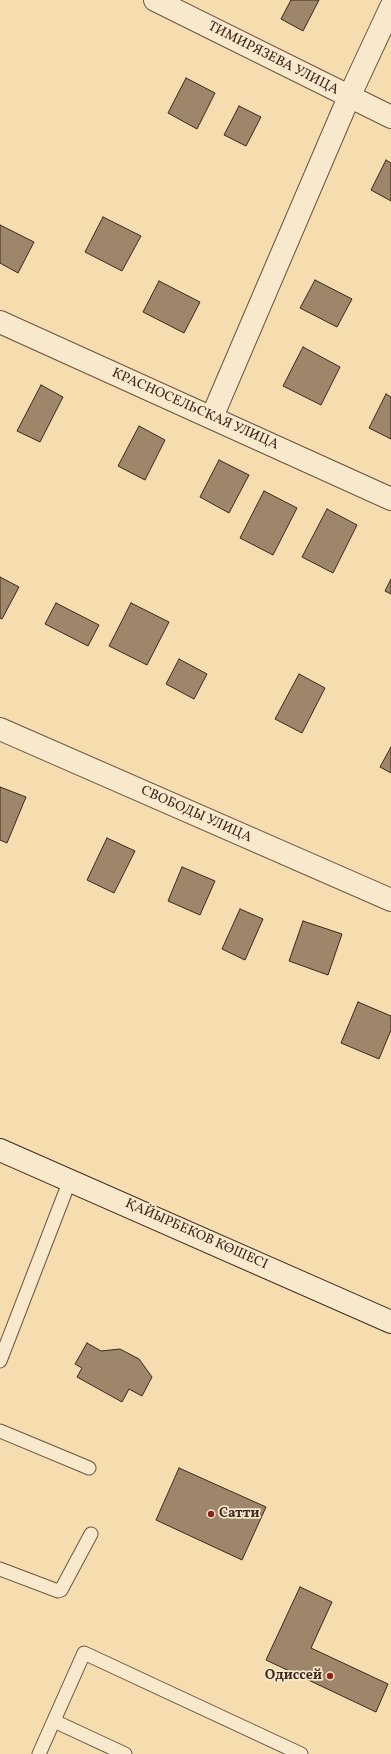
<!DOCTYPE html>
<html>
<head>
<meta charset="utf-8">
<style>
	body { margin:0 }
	canvas { display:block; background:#f6ddb0 }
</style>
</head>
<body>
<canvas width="391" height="1754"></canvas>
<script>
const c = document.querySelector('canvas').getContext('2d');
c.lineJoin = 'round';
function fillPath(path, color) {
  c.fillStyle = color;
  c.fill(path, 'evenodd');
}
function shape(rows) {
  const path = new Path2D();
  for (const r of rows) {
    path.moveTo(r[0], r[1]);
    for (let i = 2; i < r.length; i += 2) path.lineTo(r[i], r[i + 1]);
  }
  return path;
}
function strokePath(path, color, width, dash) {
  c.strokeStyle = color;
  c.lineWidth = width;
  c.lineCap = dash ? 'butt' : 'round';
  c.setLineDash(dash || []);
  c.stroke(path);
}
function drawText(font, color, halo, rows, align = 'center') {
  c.font = font + ' Vollkorn,serif';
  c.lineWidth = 3.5;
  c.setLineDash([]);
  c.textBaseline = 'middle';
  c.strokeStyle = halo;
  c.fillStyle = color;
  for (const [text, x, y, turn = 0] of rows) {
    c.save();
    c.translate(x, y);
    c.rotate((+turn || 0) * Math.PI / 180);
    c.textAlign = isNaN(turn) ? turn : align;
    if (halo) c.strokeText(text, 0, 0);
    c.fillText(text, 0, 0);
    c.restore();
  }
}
const building = shape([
	[291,0,319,0,303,31,281,19,291,0],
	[186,78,215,93,197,129,168,113,186,78],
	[239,106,261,117,246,146,224,135,239,106],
	[386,160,391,163,391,201,371,190,386,160],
	[103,217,141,236,122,271,85,252,103,217],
	[0,225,34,242,18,273,0,263,0,225],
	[315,280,352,299,337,327,300,308,315,280],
	[159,281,200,302,184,333,143,312,159,281],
	[303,347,340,367,321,405,283,386,303,347],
	[41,385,63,397,40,442,17,431,41,385],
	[386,394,391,397,391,439,369,428,386,394],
	[139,426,165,440,145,480,118,466,139,426],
	[219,460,249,475,229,513,200,497,219,460],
	[264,491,297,508,273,555,240,538,264,491],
	[327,509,357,525,333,573,302,557,327,509],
	[0,577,19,587,2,619,0,618,0,577],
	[391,579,391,594,385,591,391,579],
	[56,603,99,625,88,646,45,624,56,603],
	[131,603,169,622,147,665,109,646,131,603],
	[179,659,207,674,194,699,166,684,179,659],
	[299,674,325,688,302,733,275,719,299,674],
	[391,747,391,773,380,767,391,747],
	[0,787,26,797,7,843,0,840,0,787],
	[107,838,135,851,114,893,87,880,107,838],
	[182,867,215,881,200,915,168,901,182,867],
	[240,909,263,919,245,960,222,949,240,909],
	[303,921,342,934,328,975,289,961,303,921],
	[358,1002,391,1016,391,1030,379,1059,341,1043,358,1002],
	[87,1343,101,1351,120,1349,139,1359,152,1377,142,1396,129,1389,122,1402,77,1377,82,1368,75,1364,87,1343],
	[179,1468,266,1507,242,1560,156,1520,179,1468],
	[300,1587,332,1602,311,1648,388,1684,376,1712,266,1660,300,1587]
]);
const lane = shape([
	[0,1361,70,1180],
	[0,1431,89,1468],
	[0,1569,58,1591,61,1590,91,1534],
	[54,1721,125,1754],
	[39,1754,84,1653,301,1754]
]);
const street = shape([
	[155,0,391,117],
	[0,322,391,499],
	[212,417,349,97,391,7],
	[0,729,391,900]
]);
const secondary = shape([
	[0,1150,391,1322]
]);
const markers = [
	[211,1514,4,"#8f2418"],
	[330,1676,4,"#8f2418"]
];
const streetNames = [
	["ТИМИРЯЗЕВА УЛИЦА",273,59,27],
	["КРАСНОСЕЛЬСКАЯ УЛИЦА",195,410,24],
	["СВОБОДЫ УЛИЦА",196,815,24],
	["ҚАЙЫРБЕКОВ КӨШЕСІ",196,1235,24]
];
const poiNames = [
	["Сатти",219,1514],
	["Одиссей",322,1676,"right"]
];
fillPath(building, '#9d866a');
strokePath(building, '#3d271e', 1);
strokePath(lane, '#6b5442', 15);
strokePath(street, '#6b5442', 24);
strokePath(secondary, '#3d271e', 24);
strokePath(lane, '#f9e9cc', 13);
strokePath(street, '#f9e9cc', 22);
strokePath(secondary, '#f9e9cc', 22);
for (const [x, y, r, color] of markers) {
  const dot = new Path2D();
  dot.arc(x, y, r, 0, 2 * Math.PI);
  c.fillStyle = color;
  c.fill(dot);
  strokePath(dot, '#f9e9cc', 1.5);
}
drawText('14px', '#3d271e', '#f9e9cc', streetNames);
drawText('bold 14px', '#3d271e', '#f9e9cc', poiNames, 'left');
</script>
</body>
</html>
